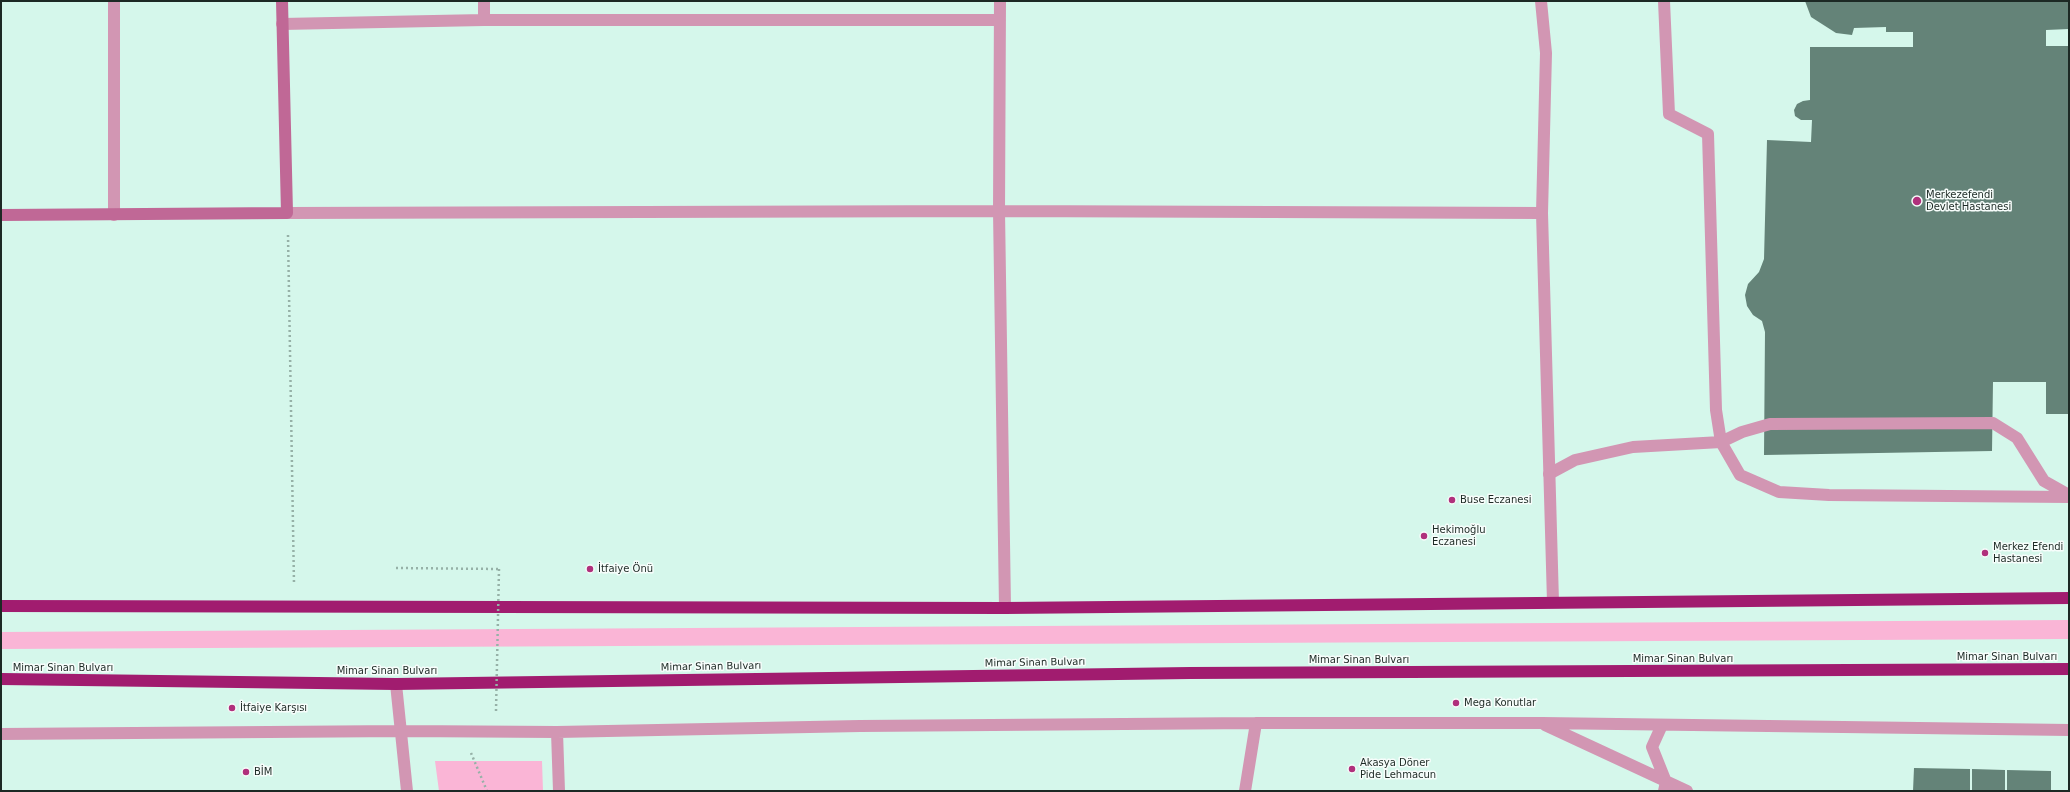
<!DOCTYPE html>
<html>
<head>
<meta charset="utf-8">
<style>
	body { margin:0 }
	#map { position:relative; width:2070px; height:792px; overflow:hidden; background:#d5f7eb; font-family:"DejaVu Sans",sans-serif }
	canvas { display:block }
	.frame { position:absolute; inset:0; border:2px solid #1c2924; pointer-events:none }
</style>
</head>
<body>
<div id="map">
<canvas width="2070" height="792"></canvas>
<div class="frame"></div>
</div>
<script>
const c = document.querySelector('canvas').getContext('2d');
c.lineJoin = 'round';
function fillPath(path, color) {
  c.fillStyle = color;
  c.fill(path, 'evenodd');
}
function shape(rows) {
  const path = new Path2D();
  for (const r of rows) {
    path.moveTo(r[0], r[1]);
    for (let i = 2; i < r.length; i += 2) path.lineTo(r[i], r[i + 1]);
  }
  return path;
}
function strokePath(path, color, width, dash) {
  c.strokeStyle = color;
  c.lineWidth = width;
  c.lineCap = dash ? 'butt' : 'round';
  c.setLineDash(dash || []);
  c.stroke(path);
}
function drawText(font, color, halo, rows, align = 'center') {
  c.font = font + ' "DejaVu Sans",sans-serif';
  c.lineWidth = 3;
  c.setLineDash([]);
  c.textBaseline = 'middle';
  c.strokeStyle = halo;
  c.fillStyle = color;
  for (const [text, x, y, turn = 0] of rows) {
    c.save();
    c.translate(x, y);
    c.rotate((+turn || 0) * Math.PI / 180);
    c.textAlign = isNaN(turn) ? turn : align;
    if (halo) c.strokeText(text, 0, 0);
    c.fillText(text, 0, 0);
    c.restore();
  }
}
const green = shape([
	[2069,620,2069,639,1,649,1,632],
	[435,761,542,761,543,791,439,791]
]);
const building = shape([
	[1805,1,2069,1,2069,29,2046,30,2046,46,2069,46,2069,414,2046,414,2046,382,1993,382,1992,451,1764,455,1765,332,1762,321,1753,315,1747,306,1745,295,1748,284,1759,272,1764,259,1767,140,1811,142,1812,120,1801,120,1795,116,1794,110,1797,104,1803,101,1810,100,1810,47,1913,47,1913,32,1886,32,1886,27,1854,28,1852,35,1836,33,1811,17],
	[1914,768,1970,769,1970,791,1913,791],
	[1972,769,2005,770,2005,791,1972,791],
	[2007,770,2051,771,2051,791,2007,791]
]);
const path = shape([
	[288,235,294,584],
	[396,568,499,569],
	[471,753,487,791]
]);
const lane = shape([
	[1664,1,1669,114,1708,134,1716,410,1721,442,1740,475,1779,492,1829,495,2069,497],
	[1549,474,1575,460,1633,447,1721,442,1742,432,1770,424,1993,423,2017,438,2044,481,2069,495]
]);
const street = shape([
	[1000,1,999,211,1005,608],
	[1541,1,1546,53,1542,213,1553,602],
	[484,20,484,1],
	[282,24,484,20,1000,20],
	[287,213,999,211,1542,213],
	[114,215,114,1],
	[396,684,407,791],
	[1545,725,1687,791],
	[1662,725,1652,747,1666,782,1664,791],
	[557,732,559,791],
	[1,734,402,731,557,732,860,726,1256,723,1542,723,2069,730],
	[1245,791,1256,723]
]);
const secondary = shape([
	[1,215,287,213,282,1]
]);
const highway = shape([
	[1,606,1005,608,2069,598],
	[1,679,396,684,1190,673,2069,669]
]);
const pathBridge = shape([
	[496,711,499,569]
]);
const markers = [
	[1917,201,5,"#b0307c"],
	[1452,500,4,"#b0307c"],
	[1424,536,4,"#b0307c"],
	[1985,553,4,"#b0307c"],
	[590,569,4,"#b0307c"],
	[1456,703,4,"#b0307c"],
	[232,708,4,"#b0307c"],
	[1352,769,4,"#b0307c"],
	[246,772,4,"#b0307c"]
];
const poiNames = [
	["Merkezefendi",1926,195],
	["Devlet Hastanesi",1926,207],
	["Buse Eczanesi",1460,500],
	["Hekimoğlu",1432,530],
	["Eczanesi",1432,542],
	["Merkez Efendi",1993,547],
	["Hastanesi",1993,559],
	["İtfaiye Önü",598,569],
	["Mega Konutlar",1464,703],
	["İtfaiye Karşısı",240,708],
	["Akasya Döner",1360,763],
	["Pide Lehmacun",1360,775],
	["BİM",254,772]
];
const streetNames = [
	["Mimar Sinan Bulvarı",2007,657],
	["Mimar Sinan Bulvarı",1683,659],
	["Mimar Sinan Bulvarı",1359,660],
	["Mimar Sinan Bulvarı",1035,663,-1],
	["Mimar Sinan Bulvarı",711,667,-1],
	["Mimar Sinan Bulvarı",63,668],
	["Mimar Sinan Bulvarı",387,671]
];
fillPath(green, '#fab5d6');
fillPath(building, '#648378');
strokePath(path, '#96b1a7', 2.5, [2, 3]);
strokePath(lane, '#d296b3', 12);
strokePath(street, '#d296b3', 12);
strokePath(secondary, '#c06896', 12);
strokePath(highway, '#a11c6f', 12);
strokePath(pathBridge, '#96b1a7', 2.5, [2, 3]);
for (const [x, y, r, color] of markers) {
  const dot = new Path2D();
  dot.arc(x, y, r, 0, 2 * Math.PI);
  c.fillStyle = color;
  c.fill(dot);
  strokePath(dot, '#f7fdfb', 1.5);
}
drawText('10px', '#1c2924', '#f7fdfb', poiNames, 'left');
drawText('10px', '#1c2924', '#f7fdfb', streetNames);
</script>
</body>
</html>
